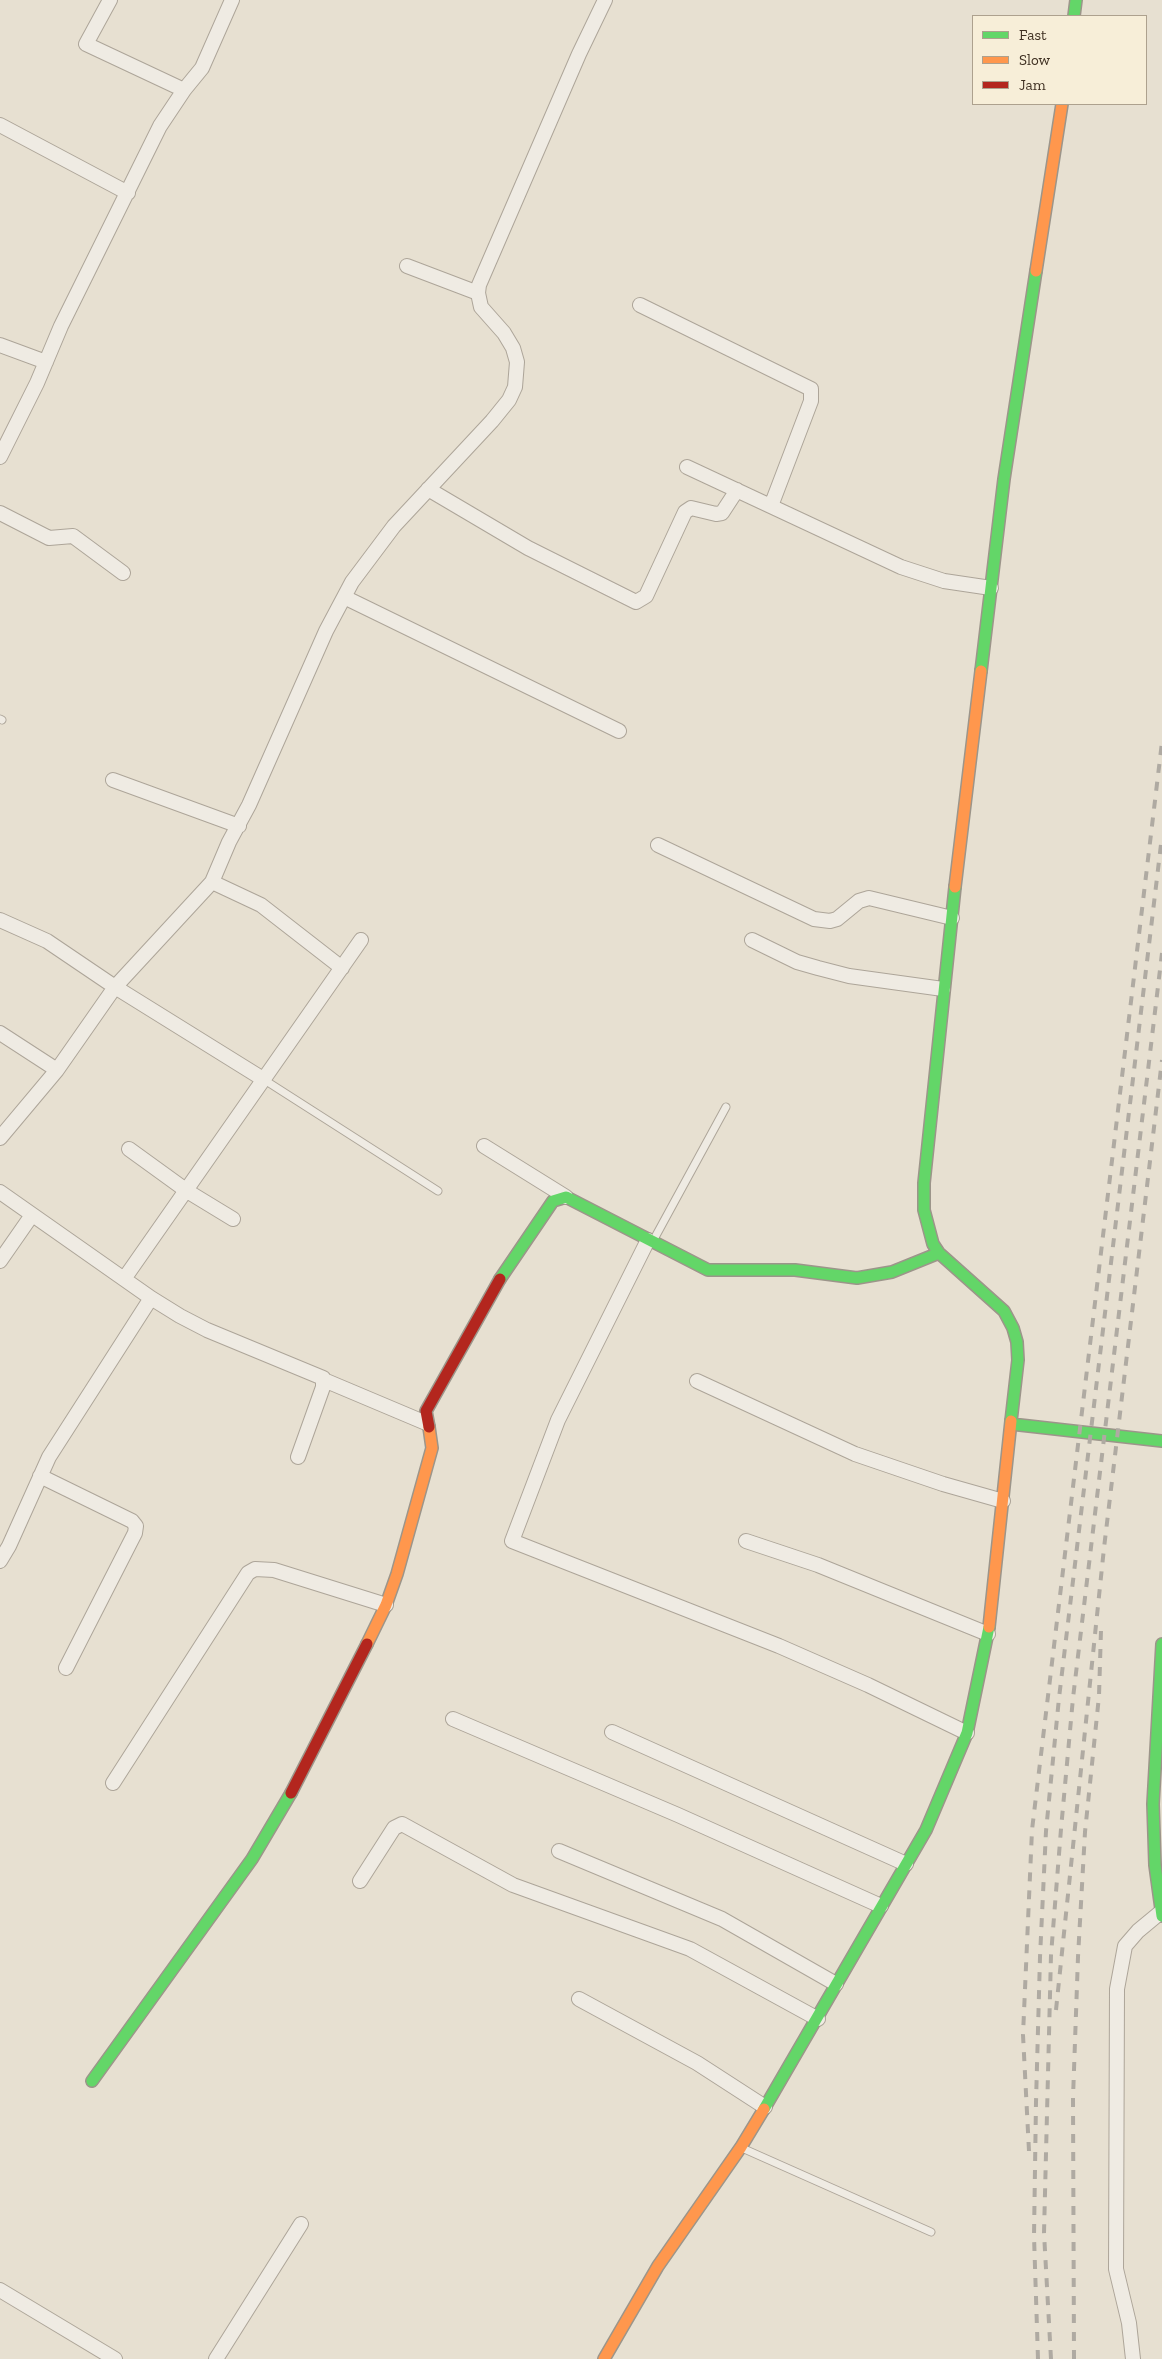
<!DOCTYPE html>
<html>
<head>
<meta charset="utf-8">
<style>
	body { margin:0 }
	#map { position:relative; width:1162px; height:2359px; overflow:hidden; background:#e7e0d1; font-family:"Zilla Slab",serif }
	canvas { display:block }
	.legend { position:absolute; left:972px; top:15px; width:175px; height:90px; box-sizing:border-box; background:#f7eed8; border:1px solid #ada18e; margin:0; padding:6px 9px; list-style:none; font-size:15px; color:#3d2e20 }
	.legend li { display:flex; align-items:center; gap:10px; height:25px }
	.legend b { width:25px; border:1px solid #ada18e }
</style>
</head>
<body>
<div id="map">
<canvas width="1162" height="2359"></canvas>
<ul class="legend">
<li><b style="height:6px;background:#63d668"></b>Fast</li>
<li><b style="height:6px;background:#ff974d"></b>Slow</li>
<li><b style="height:6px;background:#b3261e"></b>Jam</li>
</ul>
</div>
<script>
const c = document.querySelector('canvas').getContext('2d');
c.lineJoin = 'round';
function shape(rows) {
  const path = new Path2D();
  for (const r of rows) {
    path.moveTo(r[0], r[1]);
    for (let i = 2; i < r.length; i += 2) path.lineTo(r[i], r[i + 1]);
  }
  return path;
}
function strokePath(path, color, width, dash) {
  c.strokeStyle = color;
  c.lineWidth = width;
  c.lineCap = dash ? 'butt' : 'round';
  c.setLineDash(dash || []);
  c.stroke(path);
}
const lane = shape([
	[0,719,2,720],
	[263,1079,438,1191],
	[653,1241,726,1107],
	[742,2148,931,2232]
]);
const street = shape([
	[110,0,86,44,184,90],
	[0,125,128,193],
	[407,266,478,293],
	[640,305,811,389,811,401,771,506],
	[0,345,46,362],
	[0,457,37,383,61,326,160,126,184,90,202,68,232,0],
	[687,467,901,567,944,581,991,588],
	[428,489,528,548,636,602,646,596,685,512,691,508,716,514,722,513,737,490],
	[0,513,49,538,73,536,123,573],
	[344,597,619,731],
	[113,780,239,826],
	[658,845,814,919,830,921,837,919,859,901,869,898,952,918],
	[212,882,261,905,342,968],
	[0,920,47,941,115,987,263,1079],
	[752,940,797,962,818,968,849,976,943,989],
	[0,1033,57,1070],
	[0,1138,57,1070,115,987,212,882,229,842,249,805,326,631,352,582,394,526,492,421,509,400,515,387,517,362,513,348,504,333,481,307,478,293,479,285,579,54,605,0],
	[484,1146,566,1197],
	[129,1149,187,1191,233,1219],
	[0,1192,151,1298,180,1316,207,1330,323,1378,323,1387,298,1457],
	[648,1240,558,1420,512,1541,779,1646,868,1685,967,1733],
	[0,1261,32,1215],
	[124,1279,361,940],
	[324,1380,426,1423],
	[697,1381,855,1454,943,1484,1003,1501],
	[40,1476,132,1521,136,1526,135,1533,66,1668],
	[746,1541,818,1565,988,1634],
	[0,1561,9,1546,49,1457,151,1298],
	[453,1719,678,1815,881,1906],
	[612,1732,906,1864],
	[113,1783,248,1573,255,1569,274,1570,386,1605],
	[559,1851,722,1919,836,1984],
	[360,1881,394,1828,402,1824,513,1885,690,1949,818,2019],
	[579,1999,697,2063,765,2107],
	[0,2290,115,2359],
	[216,2359,301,2224],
	[1133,2359,1129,2323,1116,2269,1117,1989,1125,1946,1138,1931,1161,1912]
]);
const fast = shape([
	[1074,16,1076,0],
	[981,671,1004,479,1036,271],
	[955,887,924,1183,924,1210,933,1244,939,1253,1004,1311,1013,1328,1017,1342,1018,1360,1011,1421],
	[500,1279,553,1201,566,1197,708,1270,795,1270,857,1278,892,1272,939,1253],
	[1011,1424,1162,1441],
	[1162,1644,1153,1804,1155,1865,1162,1916],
	[92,2081,252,1859,291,1793],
	[764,2109,926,1830,967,1733,989,1627]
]);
const slow = shape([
	[1036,271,1062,104],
	[955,887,981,671],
	[989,1627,1011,1421],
	[367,1644,386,1605,397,1574,432,1448,429,1427],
	[604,2359,658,2266,741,2147,764,2109]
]);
const jam = shape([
	[429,1427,426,1411,500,1279],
	[291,1793,367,1644]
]);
const rail = shape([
	[1056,2010,1104,1548,1162,1060],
	[1029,2151,1023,2035,1032,1830,1162,742],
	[1038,2359,1034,2236,1036,2102,1040,1957,1046,1831,1059,1698,1162,836],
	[1051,2359,1044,2233,1051,1955,1061,1829,1073,1698,1162,953],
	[1074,2359,1073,2098,1078,1957,1085,1832,1099,1696,1101,1630]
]);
strokePath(lane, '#ada599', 9);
strokePath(street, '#ada599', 16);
strokePath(fast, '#9c958a', 14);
strokePath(slow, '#9c958a', 14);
strokePath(jam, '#9c958a', 14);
strokePath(lane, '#efebe3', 7);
strokePath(street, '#efebe3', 14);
strokePath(fast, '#63d668', 11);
strokePath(slow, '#ff974d', 11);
strokePath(jam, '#b3261e', 11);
strokePath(rail, '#afaaa2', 4, [9, 9]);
</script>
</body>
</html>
